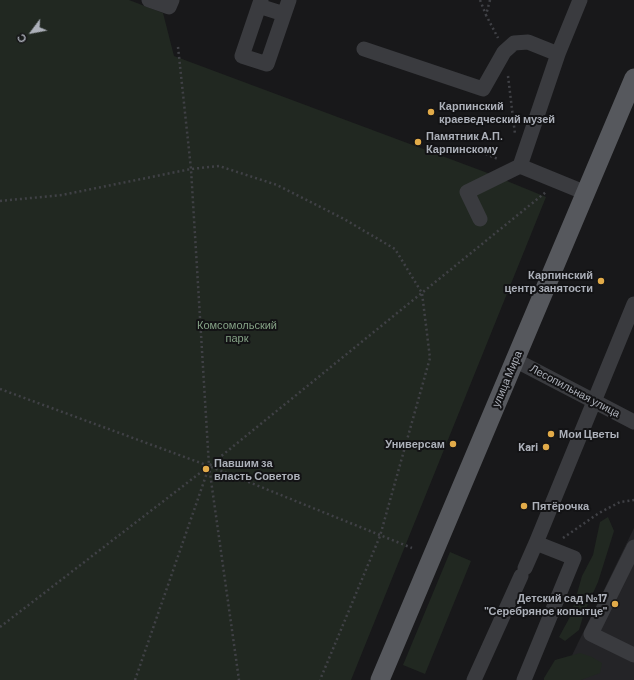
<!DOCTYPE html>
<html>
<head>
<meta charset="utf-8">
<style>
	body { margin:0 }
	#map { position:relative; width:634px; height:680px; overflow:hidden; background:#18181a; font-family:Barlow,sans-serif }
	canvas { display:block }
	.north { position:absolute; left:12px; top:12px; width:40px; height:40px; -webkit-text-stroke:3px #131315; paint-order:stroke; rotate:238deg; font-size:11px; font-weight:700; line-height:16px; text-align:center; color:#acb0b9 }
	.north::after { content:''; display:block; margin:auto; width:14px; height:18px; background:#acb0b9; clip-path:polygon(50% 0,100% 100%,50% 72%,0 100%) }
</style>
</head>
<body>
<div id="map">
<canvas width="634" height="680"></canvas>
<div class="north">С</div>
</div>
<script>
const c = document.querySelector('canvas').getContext('2d');
c.lineJoin = 'round';
function fillPath(path, color) {
  c.fillStyle = color;
  c.fill(path, 'evenodd');
}
function shape(rows) {
  const path = new Path2D();
  for (const r of rows) {
    path.moveTo(r[0], r[1]);
    for (let i = 2; i < r.length; i += 2) path.lineTo(r[i], r[i + 1]);
  }
  return path;
}
function strokePath(path, color, width, dash) {
  c.strokeStyle = color;
  c.lineWidth = width;
  c.lineCap = dash ? 'butt' : 'round';
  c.setLineDash(dash || []);
  c.stroke(path);
}
function drawText(font, color, halo, rows, align = 'center') {
  c.font = font + ' Barlow,sans-serif';
  c.lineWidth = 4;
  c.setLineDash([]);
  c.textBaseline = 'middle';
  c.strokeStyle = halo;
  c.fillStyle = color;
  for (const [text, x, y, turn = 0] of rows) {
    c.save();
    c.translate(x, y);
    c.rotate((+turn || 0) * Math.PI / 180);
    c.textAlign = isNaN(turn) ? turn : align;
    if (halo) c.strokeText(text, 0, 0);
    c.fillText(text, 0, 0);
    c.restore();
  }
}
const built = shape([
	[634,528,634,680,560,680]
]);
const green = shape([
	[0,0,129,0,163,13,174,56,485,172,546,197,351,680,0,680],
	[608,517,614,531,598,582,584,613,579,630,565,641,559,637,571,615,582,576,593,555,600,522],
	[450,552,471,561,425,674,403,665],
	[580,653,592,657,602,663,600,673,581,680,544,680,544,678,555,660]
]);
const path = shape([
	[480,0,486,15],
	[490,0,486,15,498,38],
	[178,47,191,169,209,466,239,680],
	[508,76,515,134],
	[481,152,498,159],
	[0,201,62,195,191,169,219,166,277,185,344,219,395,249,422,293,430,358,380,536,320,680],
	[0,389,209,466,412,548],
	[563,538,599,513,620,502,634,500],
	[0,627,209,466,546,192],
	[135,680,209,467]
]);
const minor = shape([
	[149,0,169,7,172,0],
	[261,0,242,56,267,64,289,0],
	[259,6,284,14],
	[364,49,483,89,504,52,514,43,528,42,558,54],
	[520,166,586,193],
	[480,219,467,192,520,166,558,54,580,0],
	[515,360,634,422],
	[634,547,591,634,634,655],
	[525,568,536,543],
	[474,680,521,576],
	[524,680,574,558,536,543,634,304]
]);
const major = shape([
	[380,680,634,78]
]);
const markers = [
	[431,112,4,"#e2ab49"],
	[418,142,4,"#e2ab49"],
	[601,281,4,"#e2ab49"],
	[551,434,4,"#e2ab49"],
	[453,444,4,"#e2ab49"],
	[546,447,4,"#e2ab49"],
	[206,469,4,"#e2ab49"],
	[524,506,4,"#e2ab49"],
	[615,604,4,"#e2ab49"]
];
const poiNames = [
	["Карпинский",439,106],
	["краеведческий музей",439,119],
	["Памятник А.П.",426,136],
	["Карпинскому",426,149],
	["Карпинский",593,275,"right"],
	["центр занятости",593,288,"right"],
	["Мои Цветы",559,434],
	["Универсам",445,444,"right"],
	["Kari",538,447,"right"],
	["Павшим за",214,463],
	["власть Советов",214,476],
	["Пятёрочка",532,506],
	["Детский сад №17",607,598,"right"],
	["\"Серебряное копытце\"",607,611,"right"]
];
const parkNames = [
	["Комсомольский",237,325],
	["парк",237,338]
];
const streetNames = [
	["улица Мира",507,379,-67],
	["Лесопильная улица",575,391,28]
];
fillPath(built, '#242427');
fillPath(green, '#212821');
strokePath(path, '#404146', 2.5, [2, 3]);
strokePath(minor, '#3a3b3f', 15);
strokePath(major, '#56585d', 19);
for (const [x, y, r, color] of markers) {
  const dot = new Path2D();
  dot.arc(x, y, r, 0, 2 * Math.PI);
  c.fillStyle = color;
  c.fill(dot);
  strokePath(dot, '#131315', 1.5);
}
drawText('bold 11px', '#acb0b9', '#131315', poiNames, 'left');
drawText('11px', '#85a286', '#131315', parkNames);
drawText('11px', '#acb0b9', '#131315', streetNames);
</script>
</body>
</html>
